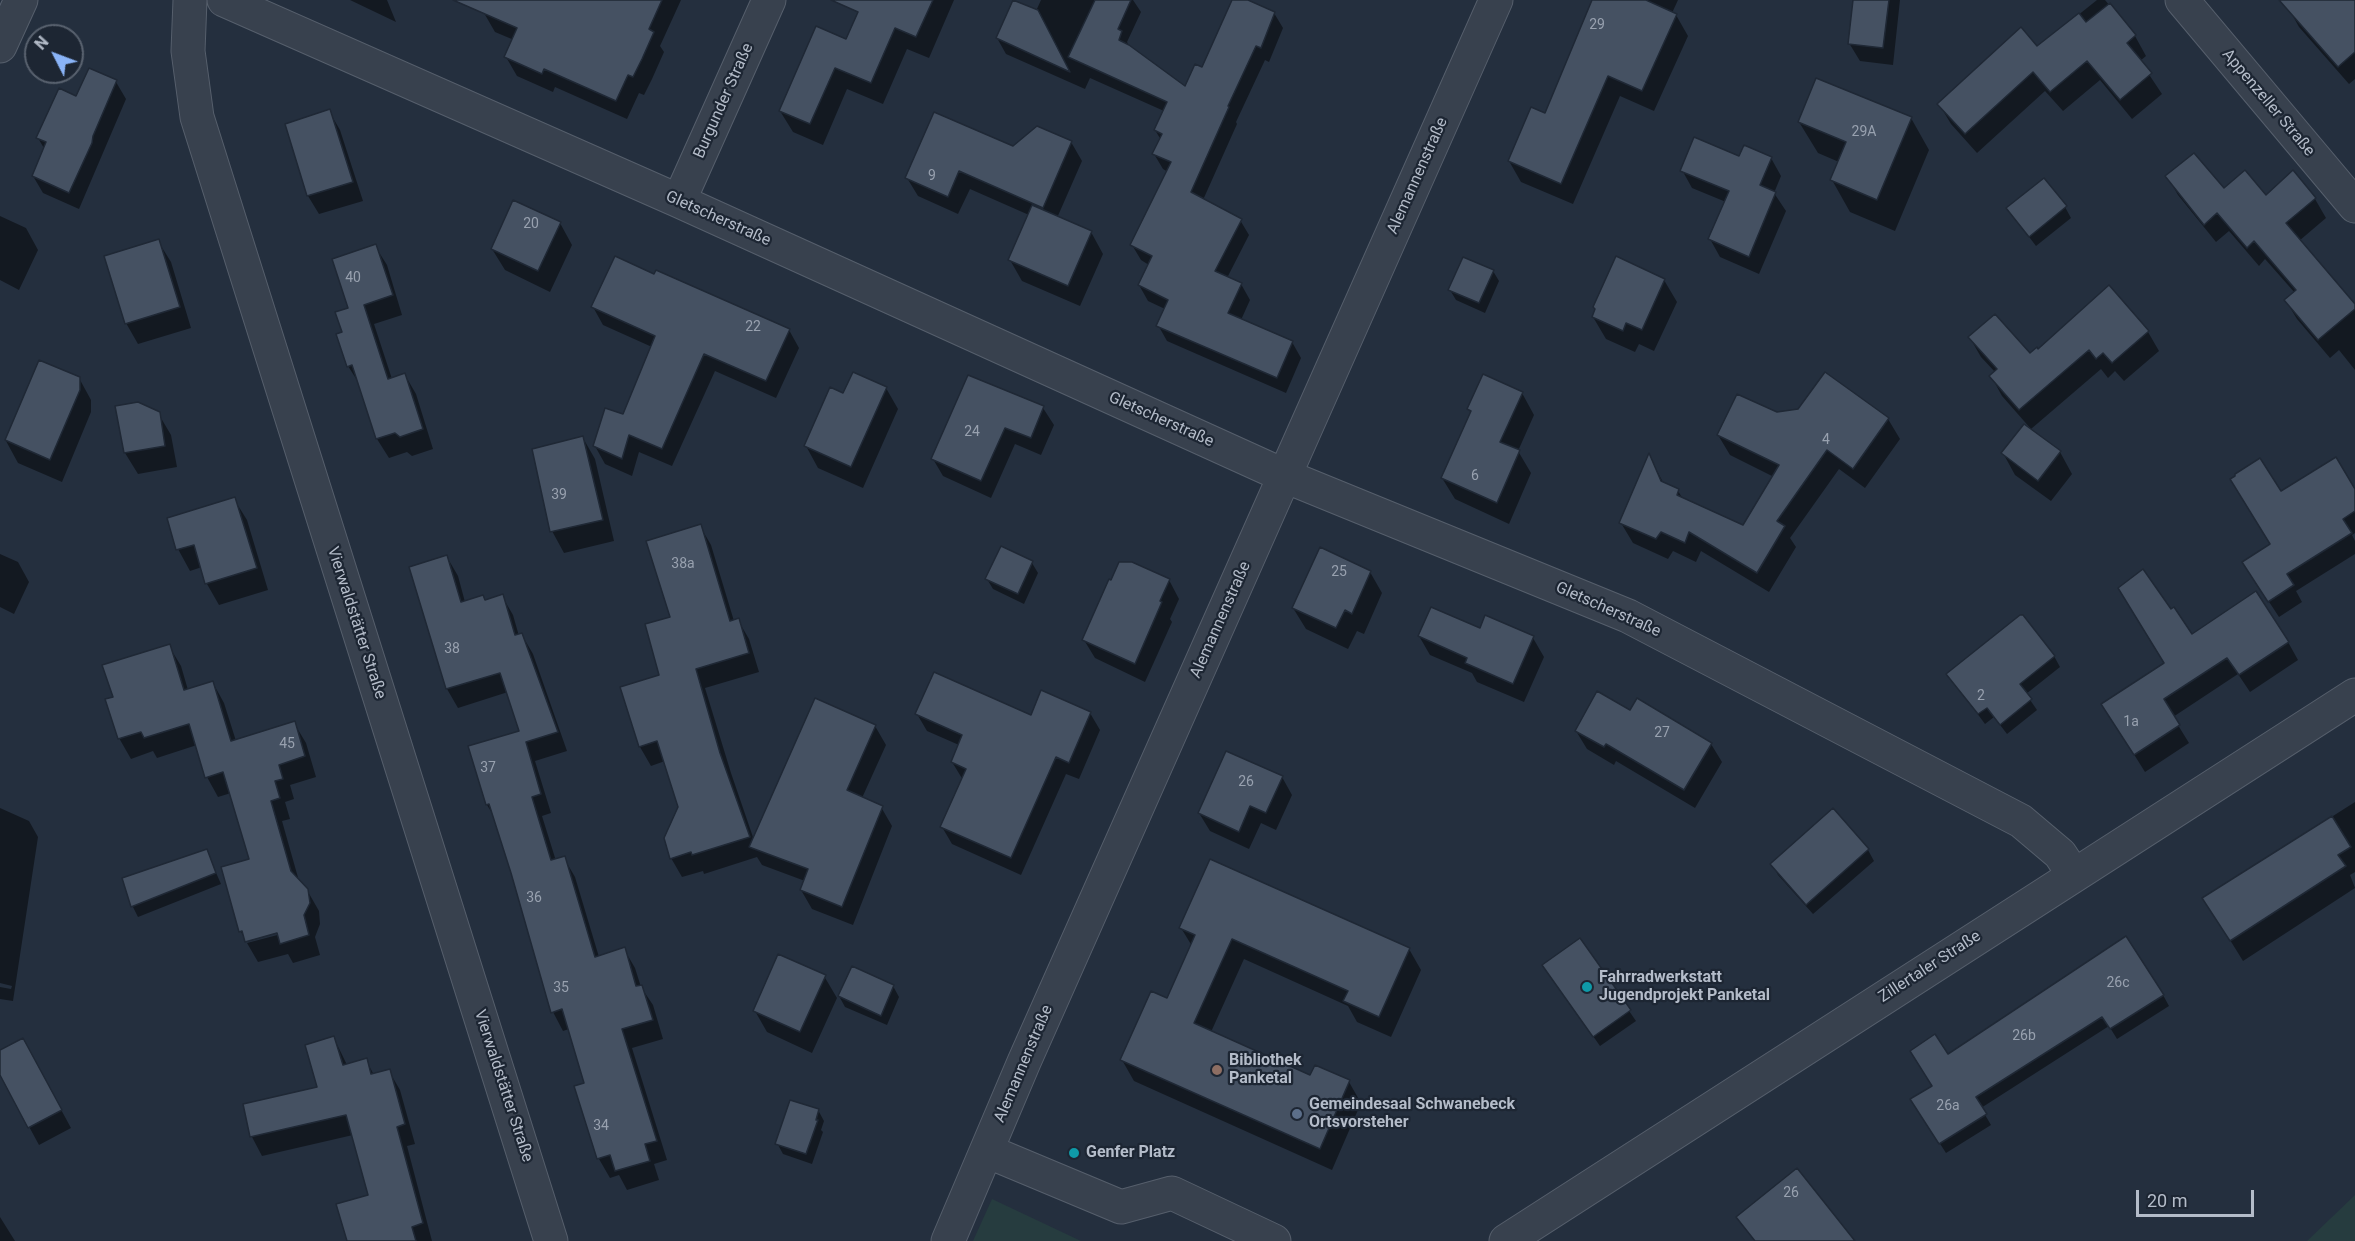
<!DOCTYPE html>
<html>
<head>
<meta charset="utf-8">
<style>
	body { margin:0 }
	#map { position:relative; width:2355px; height:1241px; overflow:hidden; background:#242f3e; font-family:Roboto,sans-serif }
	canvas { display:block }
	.north { position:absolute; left:24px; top:24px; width:60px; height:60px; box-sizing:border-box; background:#1d2633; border:2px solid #59626f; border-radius:50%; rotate:312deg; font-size:16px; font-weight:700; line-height:24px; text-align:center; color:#b4bcc9 }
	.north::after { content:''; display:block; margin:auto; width:21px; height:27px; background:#8ab4f8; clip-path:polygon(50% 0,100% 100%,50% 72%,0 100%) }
	.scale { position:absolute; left:2136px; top:1190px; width:118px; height:27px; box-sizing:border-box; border:3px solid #b4bcc9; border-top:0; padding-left:8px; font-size:18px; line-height:21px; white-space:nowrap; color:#b4bcc9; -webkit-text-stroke:4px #1d2633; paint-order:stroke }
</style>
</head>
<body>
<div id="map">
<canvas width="2355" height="1241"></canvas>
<div class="north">N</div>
<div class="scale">20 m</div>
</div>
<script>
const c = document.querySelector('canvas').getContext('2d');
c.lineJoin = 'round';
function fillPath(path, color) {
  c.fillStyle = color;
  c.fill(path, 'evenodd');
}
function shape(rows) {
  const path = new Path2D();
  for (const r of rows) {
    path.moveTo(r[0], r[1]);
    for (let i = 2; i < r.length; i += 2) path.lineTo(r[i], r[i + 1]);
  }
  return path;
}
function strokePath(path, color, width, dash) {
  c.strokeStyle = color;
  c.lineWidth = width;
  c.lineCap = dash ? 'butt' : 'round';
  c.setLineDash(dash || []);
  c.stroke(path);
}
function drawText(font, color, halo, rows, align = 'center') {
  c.font = font + ' Roboto,sans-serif';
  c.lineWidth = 4.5;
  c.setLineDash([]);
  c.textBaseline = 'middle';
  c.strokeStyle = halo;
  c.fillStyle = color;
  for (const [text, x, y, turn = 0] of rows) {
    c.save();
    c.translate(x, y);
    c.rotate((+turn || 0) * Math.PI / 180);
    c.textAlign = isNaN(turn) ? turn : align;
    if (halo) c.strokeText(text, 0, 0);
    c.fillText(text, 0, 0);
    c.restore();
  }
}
const green = shape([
	[2355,1195,2355,1241,2307,1241],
	[992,1199,1081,1241,973,1241]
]);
const shadow = shape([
	[350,0,387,0,396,22],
	[456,0,681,0,660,46,664,52,652,79,644,95,639,93,627,119,555,87,553,92,517,76,506,57,514,40,495,32,484,13],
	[865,0,954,0,929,58,907,49,883,104,847,89,823,145,793,132,780,111,847,41],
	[1041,0,1133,0,1141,12,1127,42,1130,47,1185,88,1203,69,1234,0,1245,0,1274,13,1283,28,1269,62,1265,60,1236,122,1237,124,1203,200,1240,220,1249,235,1227,278,1241,284,1250,300,1241,320,1292,342,1301,358,1286,393,1167,341,1158,325,1165,309,1148,301,1139,285,1149,265,1141,260,1132,245,1168,172,1163,169,1154,154,1161,140,1155,130,1164,111,1090,78,1085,89,1006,54,997,38,1036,11],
	[1594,0,1678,0,1672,13,1676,15,1688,36,1654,111,1620,96,1573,204,1521,182,1509,161,1546,115],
	[1854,0,1900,0,1893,65,1860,61,1849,43],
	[2097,0,2105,0,2135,36,2146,56,2140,61,2162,94,2132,119,2100,80,2063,111,2045,91,1977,153,1951,124,1939,104,2037,48],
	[2300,0,2355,0,2355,79,2349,84,2299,27,2289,9],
	[116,82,126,99,79,209,43,193,33,176,45,150,38,138,77,98],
	[329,111,340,130,363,201,319,214,308,196,287,125],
	[1911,118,1929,150,1895,231,1850,212,1832,180,1839,162,1818,153,1799,122],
	[1071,142,1082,161,1057,218,1091,232,1103,254,1080,306,1022,281,1010,260,1029,215,970,189,958,214,918,196,907,178,1013,148],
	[1739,158,1771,158,1781,176,1774,193,1786,211,1759,274,1720,257,1710,239,1726,202,1692,188,1682,170],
	[2293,172,2315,199,2326,218,2299,241,2355,307,2355,370,2339,350,2330,358,2297,319,2286,301,2295,293,2265,259,2259,266,2229,231,2216,242,2178,195,2167,176,2224,190,2266,197],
	[2065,207,2071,218,2036,246,2008,209],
	[0,216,26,228,38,250,19,290,0,280],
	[560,223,572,245,550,292,505,270,492,249],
	[158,241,171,262,191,328,138,344,126,323],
	[375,246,387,265,402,315,374,324,392,379,405,375,416,394,433,449,412,456,407,452,389,458,377,439,360,385,348,366,343,333,350,309],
	[1493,271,1499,281,1485,313,1456,300,1450,290],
	[1664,280,1677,302,1654,351,1639,344,1635,352,1606,339,1593,317],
	[593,307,789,330,799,348,776,398,715,371,672,466,639,452,632,476,605,464,595,446,624,416,652,347,603,325],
	[2148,332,2159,351,2124,381,2115,371,2108,378,2101,369,2031,429,2002,396,1991,376,1995,372,1981,357,1970,338,2029,355],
	[40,362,79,378,91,400,91,412,62,482,18,463,6,441],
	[1825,374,1888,419,1900,439,1865,488,1839,469,1790,538,1796,547,1769,592,1701,551,1696,562,1673,551,1668,559,1633,543,1621,523,1649,456,1664,484,1678,491,1683,499,1744,527,1774,477,1730,455,1718,435,1777,413,1799,410],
	[969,377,1043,408,1054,425,1041,455,1015,444,991,498,943,476,933,459],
	[886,388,898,409,863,488,818,468,806,446,844,395],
	[1522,393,1534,415,1518,451,1531,473,1509,524,1455,499,1442,478,1472,414,1468,409],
	[158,413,171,435,177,467,138,474,125,453],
	[583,438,595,459,614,541,564,553,552,531],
	[2060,452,2072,474,2051,501,2015,475,2003,453],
	[2355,492,2355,533,2352,535,2355,541,2355,554,2296,591,2302,602,2279,617,2254,579,2271,545,2281,493],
	[234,499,247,520,268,590,219,605,207,584,202,567,190,571,178,549],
	[700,526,711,545,734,621,738,620,749,639,759,672,705,688,731,773,754,840,875,726,886,745,862,798,881,807,892,826,853,925,812,909,801,890,805,881,762,865,757,857,704,874,703,871,682,877,671,858,679,807,665,761,651,766,640,747,622,688,661,676,672,618],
	[0,554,18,562,29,582,14,614,0,607],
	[447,557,458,576,465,602,485,601,502,596,513,615,519,636,522,635,533,654,567,751,535,761,551,813,542,816,556,861,564,858,575,877,599,957,624,949,635,968,641,987,653,1005,663,1039,632,1048,667,1160,654,1164,659,1180,627,1190,619,1175,610,1178,599,1159,576,1087,586,1084,569,1029,563,1031,553,1012,495,818,487,805,470,747,520,732,508,692,458,708,447,689],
	[1032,563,1038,573,1024,604,993,589,987,579],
	[1370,572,1382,593,1364,634,1357,631,1348,649,1306,629,1293,608],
	[1169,580,1179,599,1170,619,1172,622,1145,682,1095,658,1084,640],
	[2170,611,2192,636,2288,642,2298,660,2250,692,2238,674,2173,717,2189,743,2145,772,2103,705,2166,664],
	[1481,630,1533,638,1544,657,1524,702,1477,682,1472,673,1430,655,1419,636],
	[169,646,181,666,188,690,213,683,224,703,236,741,294,723,306,743,316,777,290,785,294,799,285,802,290,819,282,821,299,881,307,890,319,911,320,924,315,937,320,955,293,963,288,954,258,962,247,943,285,933,284,930,247,940,247,942,241,932,223,868,251,860,231,793,218,797,207,777,197,745,157,758,153,751,131,759,119,738,115,698],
	[2054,656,2060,667,2026,694,2037,710,2007,734,1994,717,1985,724,1948,674],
	[1631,712,1711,744,1722,762,1695,808,1616,761,1614,765,1587,749,1576,731],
	[1090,713,1100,730,1079,779,1066,774,1021,875,952,844,942,827,963,780,952,762,959,745,927,731,917,714,1031,717],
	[1282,777,1292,795,1276,830,1261,823,1249,849,1210,831,1199,813],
	[2355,802,2355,872,2350,875,2355,888,2243,961,2204,898],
	[0,808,29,821,38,837,13,1001,0,999,0,987,11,989,12,986,0,983],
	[1833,810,1868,850,1874,861,1813,914,1778,875,1772,864],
	[206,850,221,884,138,917,133,907,124,879],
	[1181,928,1409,949,1421,970,1391,1037,1357,1022,1348,1006,1244,959,1211,1032,1311,1077,1349,1082,1361,1103,1332,1170,1134,1081,1122,1060,1168,1000,1192,946],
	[1580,940,1636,1021,1600,1046,1550,975],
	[824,976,837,998,812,1053,767,1032,755,1011],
	[893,986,899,997,887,1025,845,1007,839,996],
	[2163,995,2169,1006,2117,1039,2109,1026,1981,1108,1991,1125,1946,1153,1918,1110,1933,1087,1948,1056],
	[334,1038,347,1065,366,1060,374,1075,389,1071,400,1090,415,1144,407,1146,432,1241,348,1241,370,1196,353,1135,262,1156,252,1137,244,1105,319,1088],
	[0,1052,33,1058,71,1128,39,1145,0,1073],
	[818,1110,824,1121,821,1130,823,1132,812,1164,783,1154,777,1143],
	[0,1217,15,1241,0,1241]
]);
const building = shape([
	[453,0,662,0,649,29,654,32,642,59,633,77,628,75,616,101,544,69,542,74,504,57,517,28,453,0],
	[831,0,933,0,916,37,895,28,871,83,835,68,810,124,779,111,816,26,846,39,858,12,831,0],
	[1013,0,1038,10,1070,72,996,38,1013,0],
	[1095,0,1131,0,1118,29,1122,31,1119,40,1129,45,1185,86,1195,64,1202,67,1232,0,1248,0,1275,12,1261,48,1256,46,1228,106,1229,107,1191,192,1242,219,1215,271,1242,283,1228,313,1293,341,1277,378,1156,326,1168,300,1138,285,1152,256,1130,245,1171,162,1152,154,1162,134,1154,130,1167,102,1068,57,1095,0],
	[1592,0,1646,0,1677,14,1642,91,1608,76,1561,184,1508,161,1531,107,1545,113,1592,0],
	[1853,0,1889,0,1883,48,1848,44,1853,0],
	[2279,0,2355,0,2355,52,2338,67,2279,0],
	[2110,3,2136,35,2127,43,2152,73,2120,100,2087,61,2050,92,2033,72,1965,134,1937,104,2021,27,2037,46,2079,13,2086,22,2110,3],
	[89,68,117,80,93,136,92,143,69,193,32,176,46,142,36,138,59,88,76,96,89,68],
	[1816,78,1912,117,1877,200,1830,180,1846,142,1798,122,1816,78],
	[330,109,353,182,307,196,285,124,330,109],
	[934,112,1013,146,1037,126,1072,141,1043,208,959,171,948,197,905,178,934,112],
	[1694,137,1739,156,1744,145,1772,157,1760,185,1776,192,1749,257,1708,239,1729,191,1680,171,1694,137],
	[2194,153,2224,188,2245,170,2266,195,2293,170,2316,198,2286,223,2355,304,2355,309,2318,340,2284,300,2296,290,2254,241,2247,248,2217,213,2204,225,2165,176,2194,153],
	[2044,178,2067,206,2029,237,2006,208,2044,178],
	[513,200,561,222,538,271,491,249,513,200],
	[1032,205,1092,231,1068,286,1008,260,1032,205],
	[159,239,180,307,125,324,104,256,159,239],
	[376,244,393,295,364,305,388,379,405,373,423,429,400,437,395,433,376,439,352,365,347,367,336,334,342,332,335,312,348,308,332,259,376,244],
	[615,256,654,274,656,270,790,329,766,381,704,354,662,449,629,435,622,459,593,446,605,408,623,414,655,336,591,307,615,256],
	[1616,256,1665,279,1642,330,1626,323,1623,331,1592,317,1595,309,1593,307,1616,256],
	[1463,257,1494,270,1479,303,1448,290,1463,257],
	[2109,285,2149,331,2112,363,2103,353,2096,359,2089,350,2019,410,1989,376,1997,369,1968,337,1995,314,2030,353,2037,347,2038,349,2109,285],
	[39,360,80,377,80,390,50,460,5,440,39,360],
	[853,372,887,387,851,467,804,446,830,387,843,393,853,372],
	[1825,372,1889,418,1853,469,1827,450,1777,521,1785,526,1757,573,1689,532,1685,543,1661,532,1656,539,1619,523,1649,453,1661,481,1679,489,1677,495,1743,525,1779,465,1717,435,1737,394,1777,412,1798,409,1825,372],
	[1483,374,1523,392,1500,442,1520,450,1497,503,1441,478,1471,411,1467,409,1483,374],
	[968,375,1044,406,1031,438,1005,428,981,481,931,459,968,375],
	[138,402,160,412,165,446,124,453,115,406,138,402],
	[2024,424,2061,451,2038,481,2001,453,2024,424],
	[583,436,603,520,550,532,532,449,583,436],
	[2336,457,2355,489,2355,511,2343,519,2352,533,2287,574,2294,585,2268,602,2242,562,2270,544,2230,479,2235,476,2235,474,2260,458,2281,491,2336,457],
	[235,497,257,568,205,584,194,545,176,550,167,518,235,497],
	[701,524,730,621,739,618,749,653,696,669,720,753,750,837,692,855,691,852,670,859,664,838,678,807,657,741,639,747,620,687,659,675,645,624,670,617,646,541,701,524],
	[1001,546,1033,561,1018,594,985,579,1001,546],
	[1320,547,1371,571,1352,614,1345,610,1336,628,1292,608,1320,547],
	[447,555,461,602,483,595,485,600,503,594,515,635,522,633,558,732,526,742,541,794,532,797,551,860,565,856,595,957,625,947,636,986,642,985,653,1020,622,1029,657,1141,645,1144,650,1161,615,1171,610,1155,597,1159,574,1086,584,1083,562,1009,551,1013,511,873,489,804,486,805,468,746,519,731,500,673,446,689,409,567,447,555],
	[1119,562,1132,562,1170,579,1160,601,1162,602,1135,664,1082,640,1109,579,1111,580,1119,562],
	[2143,569,2171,609,2174,607,2192,634,2256,591,2289,642,2239,675,2227,658,2164,699,2180,725,2134,755,2101,704,2164,663,2118,588,2143,569],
	[1431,607,1480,628,1485,615,1534,636,1513,684,1465,663,1467,658,1418,636,1431,607],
	[2020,615,2023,615,2055,656,2020,684,2032,699,2000,725,1987,708,1978,714,1946,674,2020,615],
	[170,644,184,690,213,681,231,741,295,721,305,756,279,765,283,779,275,781,280,798,271,801,291,871,308,889,310,903,304,915,309,935,280,944,277,933,245,942,242,931,239,932,221,867,249,859,223,772,205,778,189,724,144,738,141,732,118,739,105,699,113,697,102,665,170,644],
	[934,672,1031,715,1041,690,1091,712,1069,763,1056,757,1011,858,940,827,966,769,951,762,962,735,915,714,934,672],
	[1597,691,1630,710,1637,698,1712,743,1684,790,1606,744,1604,747,1575,731,1597,691],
	[815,698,876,725,847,790,883,806,842,907,800,890,808,869,749,847,815,698],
	[1226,751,1283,776,1266,813,1250,806,1239,832,1198,813,1226,751],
	[1833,808,1869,849,1806,905,1770,864,1833,808],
	[2332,816,2351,847,2338,855,2346,866,2230,941,2202,898,2332,816],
	[207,849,216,873,131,907,122,878,207,849],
	[1210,859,1410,948,1379,1017,1343,1001,1348,991,1232,939,1194,1023,1310,1075,1315,1065,1350,1080,1320,1149,1120,1060,1151,991,1167,998,1195,935,1179,928,1210,859],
	[2126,936,2164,995,2110,1029,2102,1017,1976,1097,1987,1114,1939,1144,1910,1099,1932,1086,1910,1051,1935,1034,1948,1054,2126,936],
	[1580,938,1631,1010,1593,1037,1542,965,1580,938],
	[778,954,826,975,800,1032,753,1011,778,954],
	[852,966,894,985,881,1016,838,996,852,966],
	[334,1036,343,1065,367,1058,371,1074,390,1069,405,1124,397,1127,423,1223,412,1227,416,1241,347,1241,336,1204,368,1195,346,1115,250,1137,243,1104,317,1087,305,1045,334,1036],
	[23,1038,62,1110,28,1128,0,1075,0,1050,23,1038],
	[790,1100,819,1109,816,1120,818,1120,806,1154,775,1144,790,1100],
	[1797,1168,1855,1241,1755,1241,1736,1217,1797,1168]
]);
const minor = shape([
	[190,0,188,51,197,117,551,1241],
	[224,0,679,201,1285,476,1628,616,2021,821,2060,854,2074,875],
	[2182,0,2355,206],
	[0,46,21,0],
	[679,201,769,0],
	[987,1151,1121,1207,1172,1193,1274,1241],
	[948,1241,1024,1062,1496,0],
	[1506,1241,2355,695]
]);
const markers = [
	[1587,987,6,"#0f9aa8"],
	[1217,1070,6,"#8d6e63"],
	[1297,1114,6,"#5c6f8a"],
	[1074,1153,6,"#0f9aa8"]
];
const numberNames = [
	["29",1597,25],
	["29A",1864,132],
	["9",932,176],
	["20",531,224],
	["40",353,278],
	["22",753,327],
	["24",972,432],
	["4",1826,440],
	["6",1475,476],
	["39",559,495],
	["38a",683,564],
	["25",1339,572],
	["38",452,649],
	["2",1981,696],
	["1a",2131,722],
	["27",1662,733],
	["45",287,744],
	["37",488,768],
	["26",1246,782],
	["36",534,898],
	["26c",2118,983],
	["35",561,988],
	["26b",2024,1036],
	["26a",1948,1106],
	["34",601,1126],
	["26",1791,1193]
];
const streetNames = [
	["Burgunder Straße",724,101,-66],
	["Appenzeller Straße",2268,103,50],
	["Alemannenstraße",1418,176,-66],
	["Gletscherstraße",718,219,24],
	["Gletscherstraße",1161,420,24],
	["Gletscherstraße",1608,610,24],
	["Alemannenstraße",1221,620,-66],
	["Vierwaldstätter Straße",356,623,72],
	["Zillertaler Straße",1930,967,-33],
	["Alemannenstraße",1024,1064,-67],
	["Vierwaldstätter Straße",503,1086,72]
];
const poiNames = [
	["Fahrradwerkstatt",1599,978],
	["Jugendprojekt Panketal",1599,996],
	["Bibliothek",1229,1061],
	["Panketal",1229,1079],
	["Gemeindesaal Schwanebeck",1309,1105],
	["Ortsvorsteher",1309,1123],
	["Genfer Platz",1086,1153]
];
fillPath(green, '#263c3f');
fillPath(shadow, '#0007');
fillPath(building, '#455162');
strokePath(building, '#1f2835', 1.5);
strokePath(minor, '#565f6c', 35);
strokePath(minor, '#38414e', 33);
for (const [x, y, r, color] of markers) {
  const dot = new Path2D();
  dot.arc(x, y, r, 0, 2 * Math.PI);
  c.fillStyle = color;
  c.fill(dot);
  strokePath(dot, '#1d2633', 2);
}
drawText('14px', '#98a1af', null, numberNames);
drawText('16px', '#b4bcc9', '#1d2633', streetNames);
drawText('bold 16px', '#b4bcc9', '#1d2633', poiNames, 'left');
</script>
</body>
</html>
